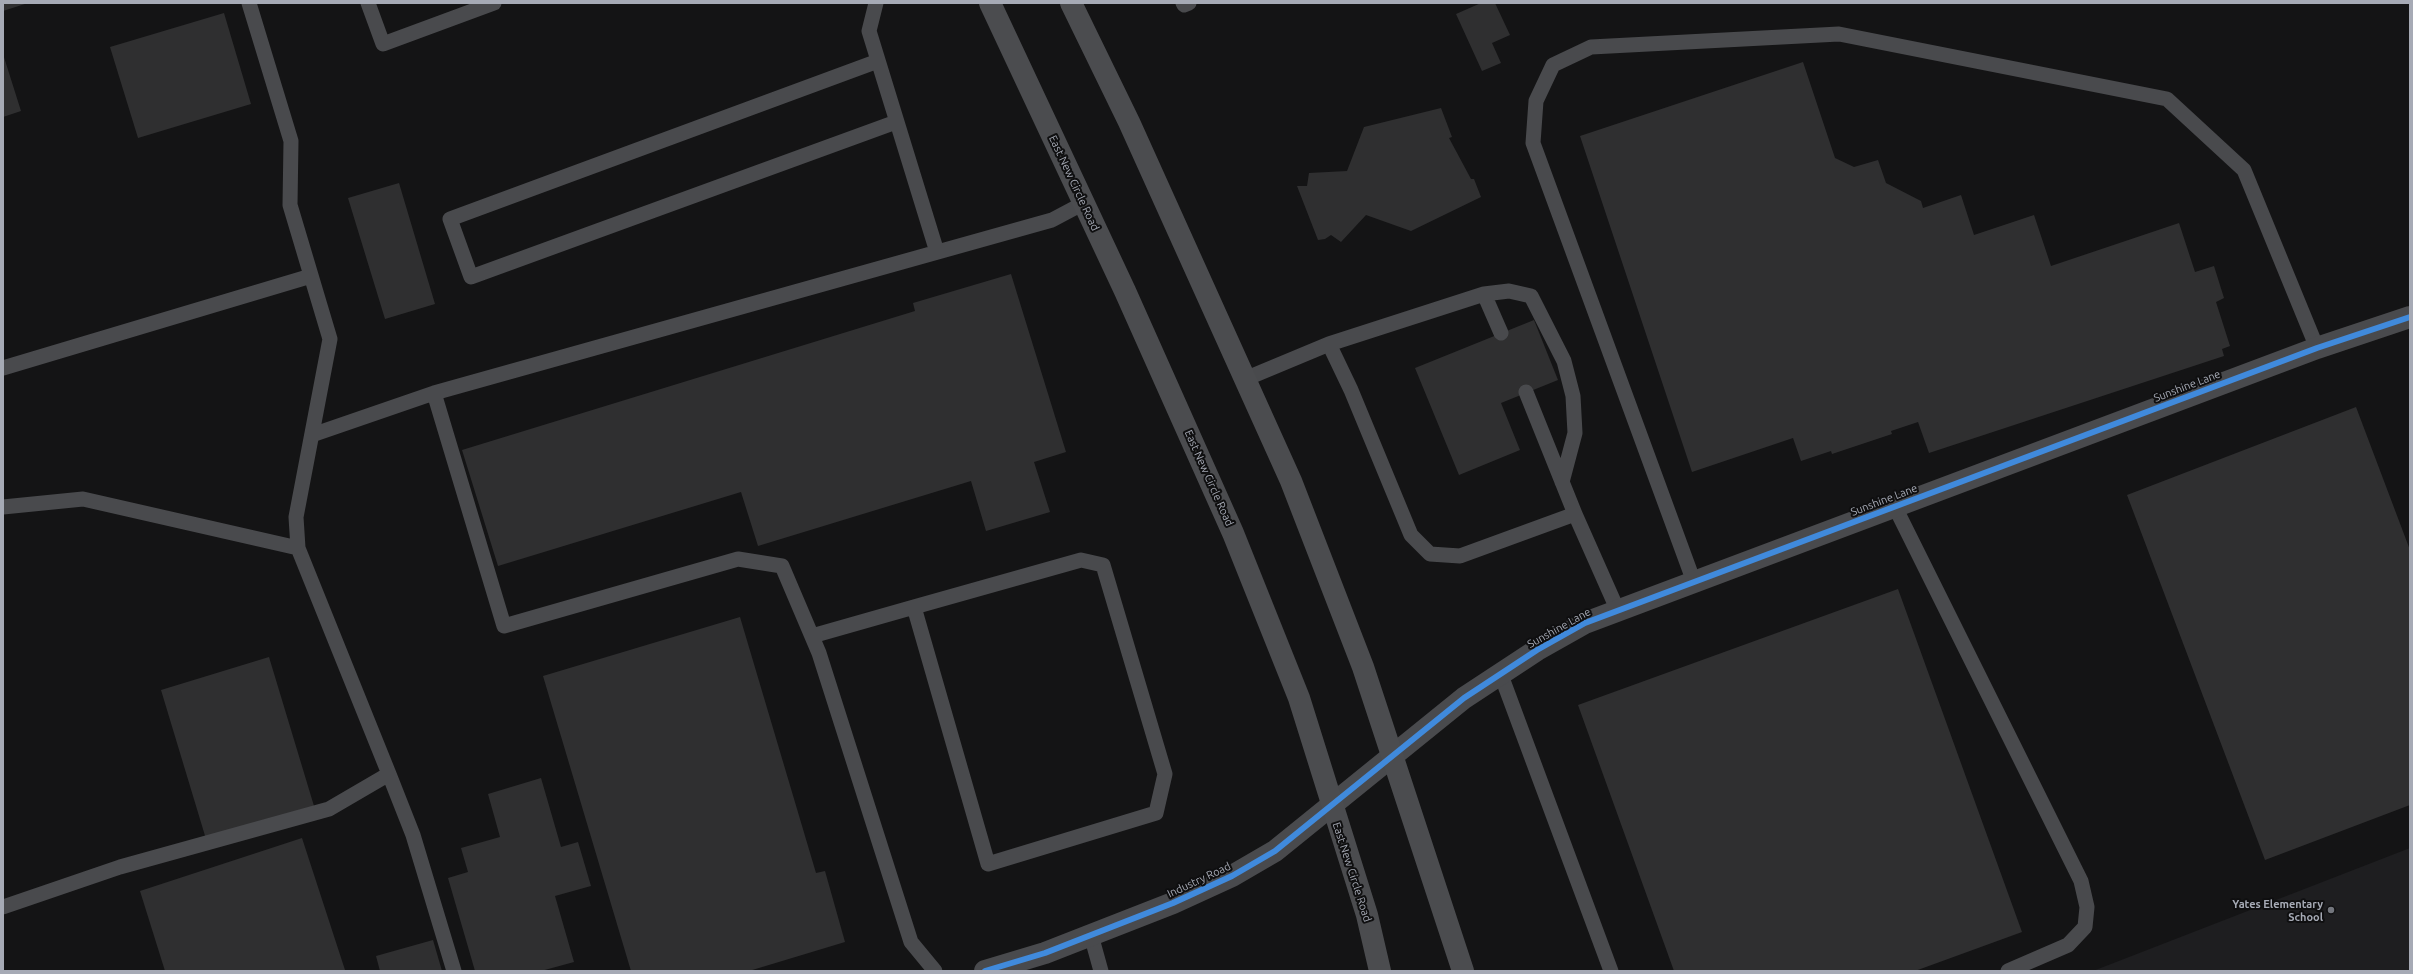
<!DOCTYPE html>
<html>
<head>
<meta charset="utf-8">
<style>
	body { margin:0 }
	#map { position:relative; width:2413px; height:974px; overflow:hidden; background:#141415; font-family:Ubuntu,sans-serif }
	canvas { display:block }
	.frame { position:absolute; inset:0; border:4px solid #a6aab5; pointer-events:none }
</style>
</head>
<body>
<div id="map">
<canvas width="2413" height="974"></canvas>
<div class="frame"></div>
</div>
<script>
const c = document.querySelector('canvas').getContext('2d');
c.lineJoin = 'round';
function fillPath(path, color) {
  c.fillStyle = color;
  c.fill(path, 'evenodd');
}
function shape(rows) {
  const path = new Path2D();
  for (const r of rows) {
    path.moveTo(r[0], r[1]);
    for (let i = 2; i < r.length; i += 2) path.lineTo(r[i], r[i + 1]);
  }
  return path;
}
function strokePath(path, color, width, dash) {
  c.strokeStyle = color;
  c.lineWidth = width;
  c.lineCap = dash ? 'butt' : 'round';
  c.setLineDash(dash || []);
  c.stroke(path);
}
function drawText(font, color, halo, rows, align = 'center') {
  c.font = font + ' Ubuntu,sans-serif';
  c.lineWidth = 4;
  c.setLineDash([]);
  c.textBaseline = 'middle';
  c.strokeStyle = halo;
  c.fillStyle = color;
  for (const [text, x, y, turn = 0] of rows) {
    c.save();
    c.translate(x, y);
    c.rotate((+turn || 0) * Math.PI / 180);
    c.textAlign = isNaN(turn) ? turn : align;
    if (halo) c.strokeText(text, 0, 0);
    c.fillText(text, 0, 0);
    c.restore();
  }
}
const built = shape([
	[2410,848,2410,971,2093,971]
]);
const building = shape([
	[3,3,28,3,3,11],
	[1481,3,1495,3,1510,35,1492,43,1501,63,1482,71,1456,14],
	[224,13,251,104,138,138,110,47],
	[3,54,21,111,3,117],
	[1803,62,1835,158,1854,167,1878,160,1886,183,1921,201,1923,208,1961,195,1974,235,2034,215,2051,266,2179,223,2195,272,2214,266,2224,298,2216,302,2230,346,2222,349,2224,356,1929,453,1918,422,1891,431,1892,434,1832,454,1831,451,1801,461,1793,438,1692,472,1580,136],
	[1441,108,1452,137,1449,138,1471,179,1474,179,1481,197,1411,231,1366,215,1341,242,1331,235,1325,239,1318,240,1297,186,1307,186,1309,173,1347,171,1364,127],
	[399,183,435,304,385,319,348,198],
	[1011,274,1066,452,1034,462,1050,512,986,531,971,481,758,546,741,492,498,566,462,450,915,311,913,303],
	[1534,320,1558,380,1501,403,1520,450,1459,475,1415,368],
	[2356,407,2410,550,2410,805,2265,860,2127,495],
	[1898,589,2022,932,1915,971,1674,971,1578,705],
	[740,617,816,873,825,871,845,942,749,971,631,971,543,676],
	[269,657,314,806,206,839,161,690],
	[541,778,561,847,578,842,591,886,555,896,574,962,541,971,475,971,448,878,468,872,461,848,500,837,488,794],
	[302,838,345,970,165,971,140,891],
	[433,940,442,971,380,971,376,956]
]);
const service = shape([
	[368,3,383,44,494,3],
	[876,3,869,31,937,252],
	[1183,3,1184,5,1189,3],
	[878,61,450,219,471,277,896,122],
	[1484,294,1501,333],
	[1329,344,1484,294,1509,291,1531,296,1564,361,1573,396,1575,433,1562,482],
	[3,368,311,276],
	[1245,379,1329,344,1351,390,1411,535,1430,554,1460,556,1575,514,1618,611],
	[1526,392,1575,514],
	[434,393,1052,220,1084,203],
	[312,435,434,393,504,626,738,559,782,566,819,653,911,942,935,971],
	[3,507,83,499,298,548],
	[1895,507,2081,881,2087,907,2085,927,2068,945,2008,971],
	[1694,582,1533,143,1536,101,1553,65,1591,47,1839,34,2167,99,2244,170,2317,348],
	[812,636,914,607,1081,560,1103,565,1165,774,1156,813,988,864,914,607],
	[1501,675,1611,971],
	[389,774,413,835,454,971],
	[3,907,120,867,329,809,389,774,298,548,296,517,330,339,290,205,291,141,249,3],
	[1091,935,1101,971]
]);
const minor = shape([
	[985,971,1045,953,1173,903,1232,876,1275,851,1464,698,1537,650,1585,623,2317,348,2410,317]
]);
const trunk = shape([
	[990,3,1125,291,1233,533,1299,698,1367,915,1380,971],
	[1071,3,1129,122,1291,481,1363,667,1463,971]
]);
const cycleway = shape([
	[985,971,1045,953,1173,903,1232,876,1275,851,1464,698,1537,650,1585,623,2317,348,2410,317]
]);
const markers = [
	[2331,910,4,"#73767d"]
];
const streetNames = [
	["East New Circle Road",1074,183,65],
	["Sunshine Lane",2187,386,-21],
	["East New Circle Road",1209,478,66],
	["Sunshine Lane",1884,500,-21],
	["Sunshine Lane",1559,628,-29],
	["East New Circle Road",1352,872,72],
	["Industry Road",1199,880,-25]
];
const poiNames = [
	["Yates Elementary",2323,904],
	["School",2323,917]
];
fillPath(built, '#1e1e20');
fillPath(building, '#2f2f30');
strokePath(service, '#494a4d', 15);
strokePath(minor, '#494a4d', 22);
strokePath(trunk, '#4b4c4f', 22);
strokePath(cycleway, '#408adc', 6);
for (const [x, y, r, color] of markers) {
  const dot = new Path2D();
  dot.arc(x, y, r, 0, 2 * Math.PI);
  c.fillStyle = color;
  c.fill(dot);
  strokePath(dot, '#0f0f10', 1.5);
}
drawText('11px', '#a6aab5', '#0f0f10', streetNames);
drawText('bold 11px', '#a6aab5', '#0f0f10', poiNames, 'right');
</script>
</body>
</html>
